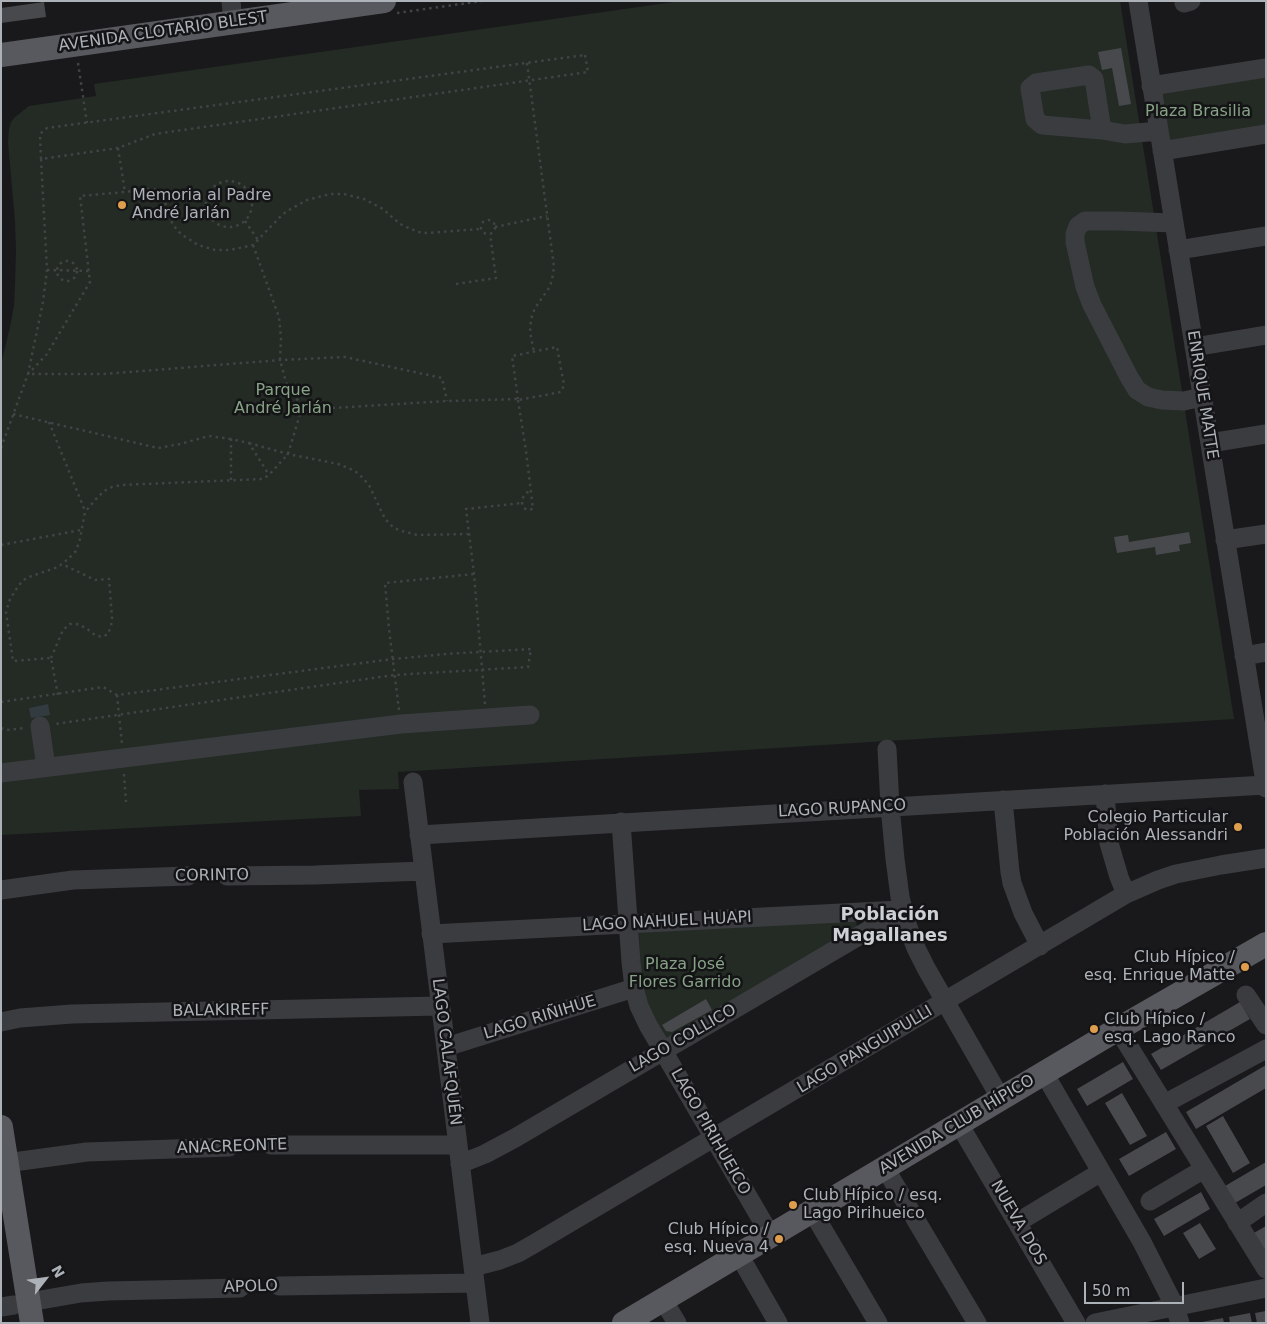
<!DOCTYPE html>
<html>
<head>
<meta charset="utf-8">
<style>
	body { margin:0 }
	#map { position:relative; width:1267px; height:1324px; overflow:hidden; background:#19191b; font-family:"DejaVu Sans",sans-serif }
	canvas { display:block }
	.frame { position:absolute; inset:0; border:2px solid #adb2b9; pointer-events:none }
	.north { position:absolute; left:20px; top:1254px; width:50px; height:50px; -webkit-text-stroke:4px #141416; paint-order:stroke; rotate:60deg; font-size:14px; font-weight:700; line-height:20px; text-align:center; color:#adb2b9 }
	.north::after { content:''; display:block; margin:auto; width:18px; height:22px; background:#adb2b9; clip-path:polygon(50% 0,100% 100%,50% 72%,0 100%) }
	.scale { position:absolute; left:1084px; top:1282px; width:100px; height:22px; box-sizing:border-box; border:2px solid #adb2b9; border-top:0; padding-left:6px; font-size:15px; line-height:18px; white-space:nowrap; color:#adb2b9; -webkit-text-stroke:4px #141416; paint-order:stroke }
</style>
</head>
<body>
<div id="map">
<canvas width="1267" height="1324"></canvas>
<div class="frame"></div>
<div class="north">N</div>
<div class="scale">50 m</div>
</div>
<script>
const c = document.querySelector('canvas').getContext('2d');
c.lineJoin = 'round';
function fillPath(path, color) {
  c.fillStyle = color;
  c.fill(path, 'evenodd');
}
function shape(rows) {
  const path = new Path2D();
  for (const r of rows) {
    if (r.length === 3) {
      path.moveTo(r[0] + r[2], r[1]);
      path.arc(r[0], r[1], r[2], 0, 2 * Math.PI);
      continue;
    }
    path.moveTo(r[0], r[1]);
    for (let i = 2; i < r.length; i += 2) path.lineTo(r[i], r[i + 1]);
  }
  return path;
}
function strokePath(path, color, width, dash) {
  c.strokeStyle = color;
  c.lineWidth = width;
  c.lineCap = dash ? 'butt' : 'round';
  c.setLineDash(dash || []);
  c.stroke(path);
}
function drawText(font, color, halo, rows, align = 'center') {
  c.font = font + ' "DejaVu Sans",sans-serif';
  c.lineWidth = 5;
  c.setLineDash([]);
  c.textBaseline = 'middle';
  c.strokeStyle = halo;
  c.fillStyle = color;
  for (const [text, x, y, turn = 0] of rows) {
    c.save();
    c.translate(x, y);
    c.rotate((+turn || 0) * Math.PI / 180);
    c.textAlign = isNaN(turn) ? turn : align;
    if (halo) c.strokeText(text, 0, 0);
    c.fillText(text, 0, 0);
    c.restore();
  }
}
const green = shape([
	[681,1,1120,1,1234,719,398,772,399,789,359,790,361,816,1,835,1,364,10,327,14,306,15,285,16,250,15,221,8,142,9,129,11,122,15,117,29,106,96,96,94,84],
	[1266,72,1266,130,1166,147,1156,89],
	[856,920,857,927,666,1039,646,1007,640,975,639,932]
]);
const water = shape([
	[48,704,50,715,31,718,29,708]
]);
const building = shape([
	[44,2,46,17,1,23,1,8],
	[1121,48,1131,104,1119,106,1112,68,1102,70,1098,52],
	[1189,532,1191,543,1179,545,1180,551,1156,555,1155,547,1117,553,1114,537,1128,535,1129,542],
	[706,999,712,1010,672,1032,666,1031,662,1025],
	[1240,1002,1250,1019,1161,1070,1151,1054],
	[1123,1062,1133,1079,1087,1106,1077,1089],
	[1266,1065,1266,1088,1196,1129,1186,1112],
	[1122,1093,1147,1136,1130,1145,1105,1103],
	[1223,1116,1250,1163,1233,1173,1206,1126],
	[1166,1132,1176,1149,1129,1176,1119,1159],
	[1266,1162,1266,1185,1235,1203,1225,1186],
	[1201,1192,1210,1209,1164,1236,1154,1219],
	[1200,1223,1216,1249,1199,1259,1183,1233],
	[1266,1226,1266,1249,1262,1251,1252,1234],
	[1266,1311,1266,1323,1257,1323,1255,1313],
	[1250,1313,1252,1323,1230,1323,1229,1317],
	[1223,1318,1224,1323,1202,1323,1202,1322]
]);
const path = shape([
	[397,13,482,1],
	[585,55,588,72,155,134,118,148,41,159,40,134,47,128,585,55],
	[78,63,87,123],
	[527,63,554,267,552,280,549,288,535,308,531,319,530,332,534,352],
	[118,148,125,192],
	[41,159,47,270,43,302,28,374,104,374,280,360,345,357,442,378,447,401],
	[229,204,23],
	[488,227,7],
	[245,221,258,240],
	[495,227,547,216],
	[253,245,279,317,281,338,280,360,286,382,290,392,294,397,303,404,316,409,447,401,518,399,518,400,561,392,564,385,557,347,512,356,518,399],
	[67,271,10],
	[47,270,89,271],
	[456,284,496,278,490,234],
	[518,400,526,451,533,509,527,510,524,508,522,503,522,499,526,493,531,491],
	[13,414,158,448,180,444,209,436,231,439],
	[49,422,85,511],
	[249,443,288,454,338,464,353,470,359,474,369,485,385,519,394,528,402,531,417,535,468,534],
	[1,448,28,374,47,354,90,282,80,196,125,192,148,189,158,190,162,193,164,198,167,211,173,225,181,234,198,245,215,250,230,250,253,245,282,215,289,210,307,200,330,194,344,194,364,199,383,209,400,224,418,232,426,233,481,229],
	[231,480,231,439,249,443,269,475],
	[1,545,81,530],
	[51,658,63,630,70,624,77,624,86,628,95,635,102,637,108,634,111,626,112,618,109,579,95,580,62,564],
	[58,695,51,658,13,661,6,612,10,599,19,585,26,578,58,567,67,560,76,551,80,539,85,512,96,499,104,491,112,487,121,485,262,479,269,475,288,454,303,404],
	[117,695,122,744],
	[1,702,103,687,117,695,393,659,446,654,531,649,528,667,394,675,55,724],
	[485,704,474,574,466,509,522,503],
	[399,710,389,629,385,583,474,574],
	[1,728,6,730,25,728],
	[124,774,126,802],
	[243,1147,257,1146]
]);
const minor = shape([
	[231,1,233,22],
	[1138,1,1266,788],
	[1184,3,1191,1],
	[1151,86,1266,68],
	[1102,130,1094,79,1089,75,1036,83,1030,88,1035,119,1042,125,1102,130,1125,134,1159,131],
	[1162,151,1266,134],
	[1174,223,1118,221,1085,221,1078,226,1075,234,1075,242,1085,287,1092,305,1129,377,1137,390,1148,397,1162,400,1184,401,1202,397],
	[1178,250,1266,236],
	[1194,347,1266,335],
	[1210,443,1266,434],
	[1225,540,1266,534],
	[1244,656,1266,652],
	[40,726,46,767],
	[887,749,890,806,895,859,900,897,906,922,916,948,926,968,1001,1099],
	[1,773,401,724,530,715],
	[413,782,480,1323],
	[1105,794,1109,843,1119,877,1126,894],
	[1003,800,1010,872,1012,883,1023,913,1040,946],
	[621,822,631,962,634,988,639,1006,648,1025,771,1236],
	[419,835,1265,785],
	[227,876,315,875,424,871],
	[1,890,73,880,188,876],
	[431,934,900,910],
	[1246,995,1266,1025],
	[1,1022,20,1018,72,1014,440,1006],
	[1118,1029,1266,1269],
	[446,1047,634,988],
	[1044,1073,1142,1242,1175,1307,1180,1323],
	[1164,1104,1266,1049],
	[959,1124,1076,1323],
	[271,1145,458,1145],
	[6,1163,87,1152,229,1147],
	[460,1164,485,1154,515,1138,903,910],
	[885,1168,977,1323],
	[1150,1201,1204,1169],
	[812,1211,878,1323],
	[1018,1222,1101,1172],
	[1237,1223,1266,1203],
	[739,1255,778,1323],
	[473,1267,500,1260,518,1253,532,1245,1126,894,1158,880,1176,874,1221,865,1266,858],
	[279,1286,475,1283],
	[663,1300,677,1323],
	[29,1302,81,1293,108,1291,240,1288],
	[1,1307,14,1305],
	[1095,1323,1266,1288]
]);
const major = shape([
	[1,55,384,1],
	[1,1127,32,1323],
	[624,1323,1118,1029,1266,944]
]);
const markers = [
	[122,205,5,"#df9e4d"],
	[1238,827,5,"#df9e4d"],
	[1245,967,5,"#df9e4d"],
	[1094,1029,5,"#df9e4d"],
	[793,1205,5,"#df9e4d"],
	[779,1239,5,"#df9e4d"]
];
const streetNames = [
	["AVENIDA CLOTARIO BLEST",163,32,-8],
	["ENRIQUE MATTE",1202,395,81],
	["LAGO RUPANCO",842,809,-3],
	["CORINTO",212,876,-1],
	["LAGO NAHUEL HUAPI",667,922,-3],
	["BALAKIREFF",221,1011,-1],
	["LAGO RIÑIHUE",540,1018,-17],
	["LAGO COLLICO",683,1039,-30],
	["LAGO PANGUIPULLI",865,1050,-31],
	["LAGO CALAFQUÉN",446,1052,83],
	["AVENIDA CLUB HÍPICO",957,1125,-31],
	["LAGO PIRIHUEICO",710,1132,60],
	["ANACREONTE",232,1147,-2],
	["NUEVA DOS",1018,1223,60],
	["APOLO",251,1287,-2]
];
const parkNames = [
	["Plaza Brasilia",1198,112],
	["Parque",283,391],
	["André Jarlán",283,409],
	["Plaza José",685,965],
	["Flores Garrido",685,983]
];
const poiNames = [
	["Memoria al Padre",132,196],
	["André Jarlán",132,214],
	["Colegio Particular",1228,818,"right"],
	["Población Alessandri",1228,836,"right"],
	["Club Hípico /",1235,958,"right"],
	["esq. Enrique Matte",1235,976,"right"],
	["Club Hípico /",1104,1020],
	["esq. Lago Ranco",1104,1038],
	["Club Hípico / esq.",803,1196],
	["Lago Pirihueico",803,1214],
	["Club Hípico /",769,1230,"right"],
	["esq. Nueva 4",769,1248,"right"]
];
const neighbourhoodNames = [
	["Población",890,915],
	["Magallanes",890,936]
];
fillPath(green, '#232b24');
fillPath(water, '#323b40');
fillPath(building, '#48494d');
strokePath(path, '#414346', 2.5, [2.5, 4]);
strokePath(minor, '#3b3c40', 19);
strokePath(major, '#57595e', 24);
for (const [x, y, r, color] of markers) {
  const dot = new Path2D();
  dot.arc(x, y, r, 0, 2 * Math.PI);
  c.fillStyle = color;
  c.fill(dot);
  strokePath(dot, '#141416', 2);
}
drawText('16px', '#adb2b9', '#141416', streetNames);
drawText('16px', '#87a286', '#141416', parkNames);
drawText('16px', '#adb2b9', '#141416', poiNames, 'left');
drawText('bold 18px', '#cdd1d6', '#141416', neighbourhoodNames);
</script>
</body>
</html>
